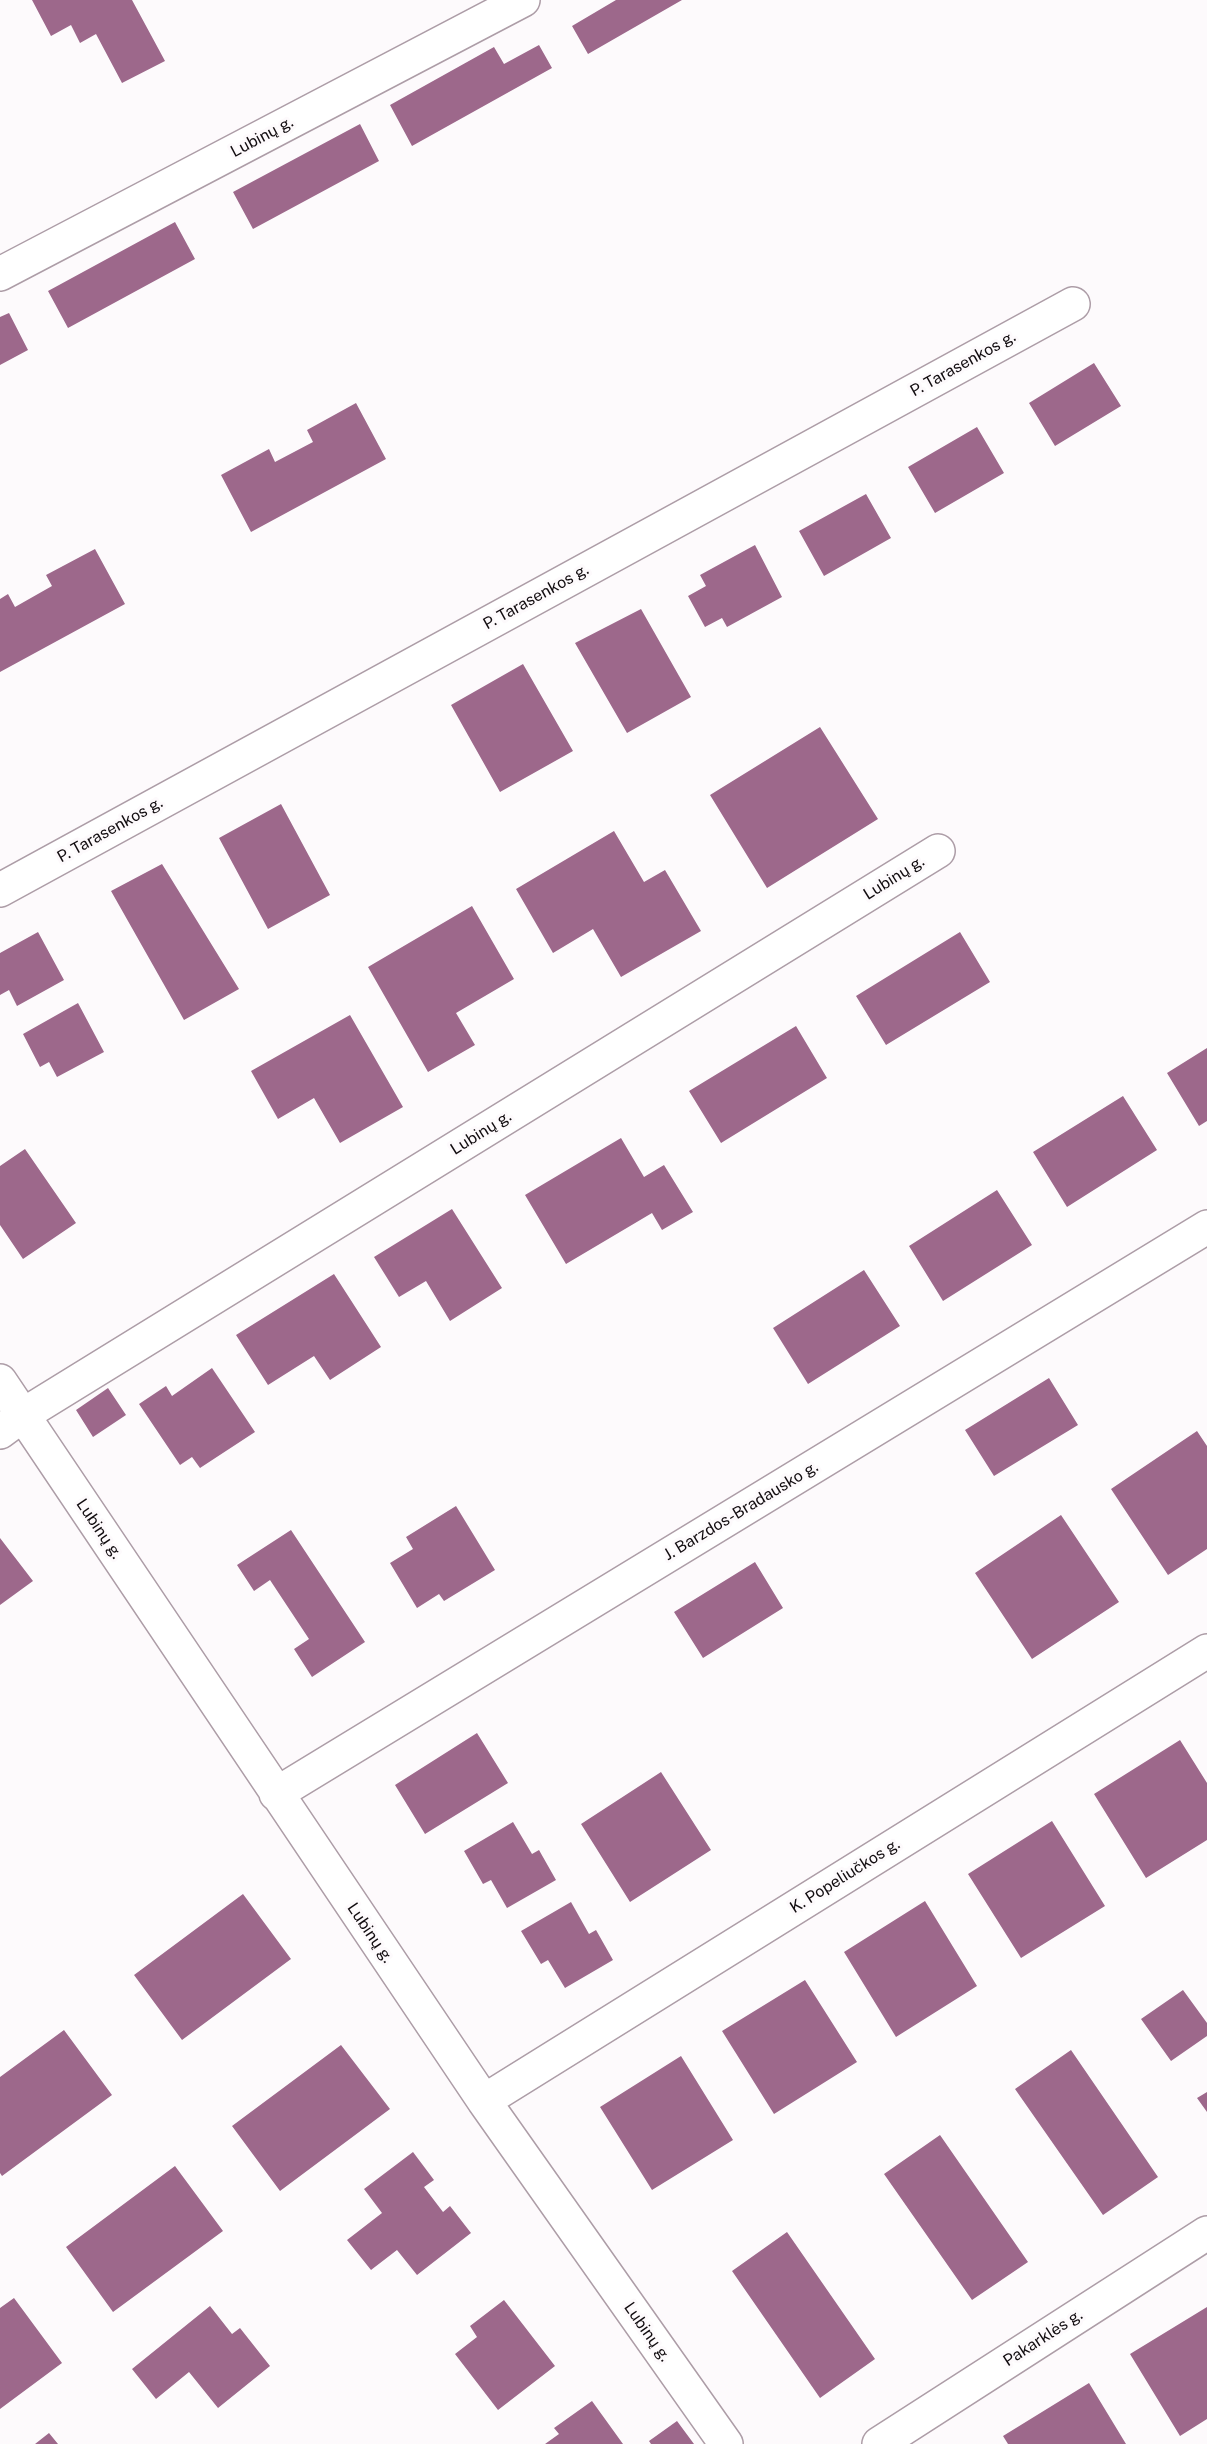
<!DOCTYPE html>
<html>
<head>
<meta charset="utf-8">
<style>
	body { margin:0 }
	canvas { display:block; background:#fdfafc }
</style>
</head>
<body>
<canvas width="1207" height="2444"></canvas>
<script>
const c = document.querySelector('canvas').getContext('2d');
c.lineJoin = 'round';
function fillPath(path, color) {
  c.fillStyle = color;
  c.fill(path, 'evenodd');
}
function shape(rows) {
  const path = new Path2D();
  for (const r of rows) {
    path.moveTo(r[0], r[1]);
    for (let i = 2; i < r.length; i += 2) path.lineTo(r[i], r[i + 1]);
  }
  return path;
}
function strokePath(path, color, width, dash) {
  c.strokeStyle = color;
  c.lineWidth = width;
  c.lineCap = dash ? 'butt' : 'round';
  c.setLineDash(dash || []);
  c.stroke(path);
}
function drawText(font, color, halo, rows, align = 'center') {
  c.font = font + ' "Public Sans",sans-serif';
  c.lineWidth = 6;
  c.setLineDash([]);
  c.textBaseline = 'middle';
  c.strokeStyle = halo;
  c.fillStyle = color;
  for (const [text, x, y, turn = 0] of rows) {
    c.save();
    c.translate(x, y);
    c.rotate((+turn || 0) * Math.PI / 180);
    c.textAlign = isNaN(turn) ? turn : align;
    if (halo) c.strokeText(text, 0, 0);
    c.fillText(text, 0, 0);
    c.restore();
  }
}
const building = shape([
	[32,0,132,0,165,61,122,83,96,34,80,43,71,25,51,36],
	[616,0,682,0,588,54,572,26],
	[539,45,552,68,412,146,390,105,494,47,504,64],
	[360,124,379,161,253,229,233,192],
	[175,222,195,259,68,328,48,291],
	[9,313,28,350,0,365,0,317],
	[1094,363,1121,406,1055,446,1029,403],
	[356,403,386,459,251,532,221,475,269,449,275,462,313,442,307,430],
	[977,427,1004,473,935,513,908,467],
	[866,494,891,538,824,576,799,531],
	[755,545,782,597,727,627,722,618,705,627,688,596,706,586,700,575],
	[95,549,125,604,0,672,0,599,8,594,15,607,52,586,46,575],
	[641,609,691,697,627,733,575,643],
	[523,664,573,751,500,792,451,705],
	[820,727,878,819,767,888,710,795],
	[281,804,330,895,268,929,219,838],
	[614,831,644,882,665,870,701,931,621,977,593,929,553,953,516,889],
	[162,864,239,989,184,1020,111,891],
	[472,906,514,979,456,1013,475,1045,428,1072,368,967],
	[38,932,64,980,17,1006,9,990,0,995,0,953],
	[960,932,990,982,886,1045,856,996],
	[78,1003,104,1052,57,1077,49,1062,40,1067,23,1034],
	[350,1015,403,1107,340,1143,314,1098,278,1119,251,1071],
	[796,1026,827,1078,721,1143,689,1091],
	[1207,1048,1207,1121,1199,1126,1167,1073],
	[1123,1096,1157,1150,1067,1207,1033,1152],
	[621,1138,644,1177,664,1165,693,1212,662,1230,652,1213,566,1264,525,1195],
	[25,1149,76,1223,23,1259,0,1225,0,1166],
	[997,1190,1032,1245,943,1301,909,1246],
	[452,1209,502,1288,450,1321,426,1281,399,1297,374,1257],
	[864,1270,900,1326,808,1384,773,1328],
	[334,1274,381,1347,330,1380,314,1356,268,1385,236,1335],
	[212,1368,255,1432,200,1468,192,1457,180,1465,139,1404,166,1386,172,1396],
	[1049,1378,1078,1425,994,1476,965,1430],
	[108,1388,126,1415,93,1437,76,1410],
	[1197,1431,1207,1446,1207,1549,1168,1575,1111,1489],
	[456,1506,495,1570,444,1601,439,1594,417,1608,390,1563,413,1549,406,1537],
	[1061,1515,1119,1602,1032,1659,975,1573],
	[291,1530,365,1642,312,1677,294,1649,309,1639,270,1580,254,1591,237,1565],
	[0,1538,33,1581,0,1605],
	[755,1562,783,1608,703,1658,674,1612],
	[477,1733,508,1783,425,1834,395,1785],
	[1180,1740,1207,1783,1207,1840,1146,1878,1094,1794],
	[661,1772,711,1850,630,1902,581,1824],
	[1052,1821,1105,1906,1021,1958,968,1874],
	[513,1822,532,1854,539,1850,556,1880,507,1908,491,1880,483,1884,464,1851],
	[243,1894,291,1959,182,2040,134,1975],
	[925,1901,977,1986,896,2037,844,1952],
	[571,1902,589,1934,596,1930,613,1960,565,1988,548,1960,541,1964,521,1931],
	[805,1980,857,2062,774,2114,722,2031],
	[1183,1990,1207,2023,1207,2036,1171,2061,1141,2019],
	[64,2030,112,2095,2,2176,0,2173,0,2077],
	[341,2045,390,2109,280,2191,232,2126],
	[1071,2050,1158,2177,1103,2215,1015,2089],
	[681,2056,733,2140,652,2190,600,2107],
	[1207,2092,1207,2112,1197,2098],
	[940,2135,1028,2262,972,2300,884,2174],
	[413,2152,434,2180,424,2187,443,2212,450,2206,471,2233,417,2275,397,2250,371,2270,347,2240,382,2213,364,2189],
	[175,2166,223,2231,113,2312,66,2247],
	[787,2232,875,2359,820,2398,732,2271],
	[14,2298,62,2363,0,2409,0,2308],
	[504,2300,555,2366,498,2410,455,2354,477,2337,470,2326],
	[210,2306,232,2334,240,2328,270,2366,218,2408,189,2372,156,2399,132,2369],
	[1207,2307,1207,2419,1180,2436,1130,2354],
	[1089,2383,1126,2444,1008,2444,1003,2436],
	[592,2401,623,2444,545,2444,559,2434,554,2428],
	[677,2421,694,2444,651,2444,649,2441],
	[49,2433,58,2444,35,2444]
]);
const minor = shape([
	[0,274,523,0],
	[0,890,1073,304],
	[0,1381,484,2101,726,2444],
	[0,1432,23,1415,938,851],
	[276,1794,1207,1227],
	[484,2101,1207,1651],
	[879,2444,1207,2233]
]);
const streetNames = [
	["Lubinų g.",262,137,-28],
	["P. Tarasenkos g.",963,364,-29],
	["P. Tarasenkos g.",536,597,-29],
	["P. Tarasenkos g.",110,830,-29],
	["Lubinų g.",894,878,-32],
	["Lubinų g.",481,1133,-32],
	["J. Barzdos-Bradausko g.",741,1511,-31],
	["Lubinų g.",99,1529,56],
	["K. Popeliučkos g.",845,1876,-32],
	["Lubinų g.",370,1933,56],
	["Lubinų g.",647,2332,55],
	["Pakarklės g.",1043,2338,-33]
];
fillPath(building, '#9d688b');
strokePath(minor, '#ad9da7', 36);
strokePath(minor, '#fff', 33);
drawText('16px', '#110c0f', '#fdfafc', streetNames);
</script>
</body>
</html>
